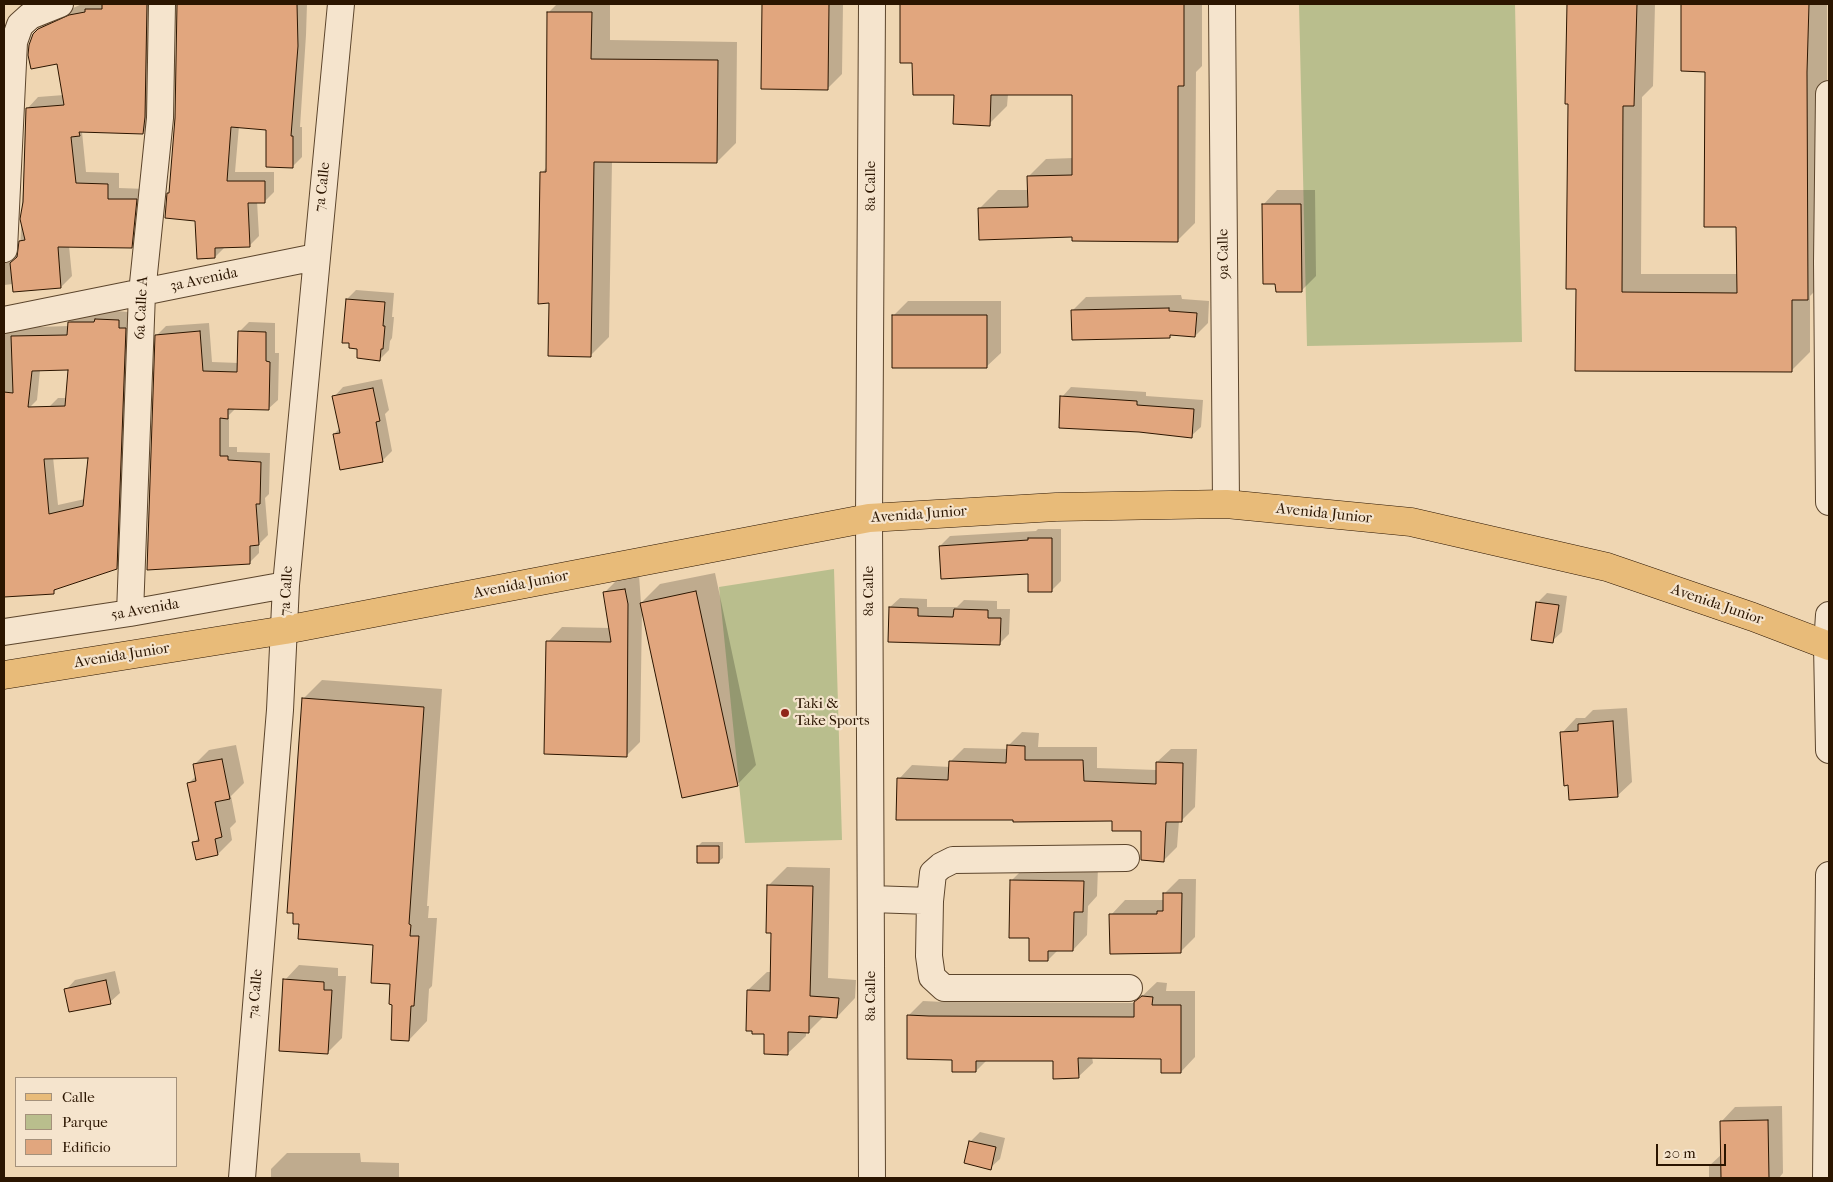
<!DOCTYPE html>
<html>
<head>
<meta charset="utf-8">
<style>
	body { margin:0 }
	#map { position:relative; width:1833px; height:1182px; overflow:hidden; background:#efd6b2; font-family:"IM FELL French Canon",serif }
	canvas { display:block }
	.frame { position:absolute; inset:0; border:5px solid #2b1500; pointer-events:none }
	.legend { position:absolute; left:15px; top:1077px; width:162px; height:90px; box-sizing:border-box; background:#f5e4cd; border:1px solid #a4917b; margin:0; padding:6px 9px; list-style:none; font-size:15px; color:#2b1500 }
	.legend li { display:flex; align-items:center; gap:10px; height:25px }
	.legend b { width:25px; border:1px solid #a4917b }
	.scale { position:absolute; left:1656px; top:1144px; width:70px; height:22px; box-sizing:border-box; border:2px solid #2b1500; border-top:0; padding-left:6px; font-size:15px; line-height:18px; white-space:nowrap; color:#2b1500; -webkit-text-stroke:4px #f5e4cd; paint-order:stroke }
</style>
</head>
<body>
<div id="map">
<canvas width="1833" height="1182"></canvas>
<div class="frame"></div>
<ul class="legend">
<li><b style="height:6px;background:#e8bb79"></b>Calle</li>
<li><b style="height:14px;background:#b9be8d"></b>Parque</li>
<li><b style="height:14px;background:#e1a67e"></b>Edificio</li>
</ul>
<div class="scale">20 m</div>
</div>
<script>
const c = document.querySelector('canvas').getContext('2d');
c.lineJoin = 'round';
function fillPath(path, color) {
  c.fillStyle = color;
  c.fill(path, 'evenodd');
}
function shape(rows) {
  const path = new Path2D();
  for (const r of rows) {
    path.moveTo(r[0], r[1]);
    for (let i = 2; i < r.length; i += 2) path.lineTo(r[i], r[i + 1]);
  }
  return path;
}
function strokePath(path, color, width, dash) {
  c.strokeStyle = color;
  c.lineWidth = width;
  c.lineCap = dash ? 'butt' : 'round';
  c.setLineDash(dash || []);
  c.stroke(path);
}
function drawText(font, color, halo, rows, align = 'center') {
  c.font = font + ' "IM FELL French Canon",serif';
  c.lineWidth = 4.5;
  c.setLineDash([]);
  c.textBaseline = 'middle';
  c.strokeStyle = halo;
  c.fillStyle = color;
  for (const [text, x, y, turn = 0] of rows) {
    c.save();
    c.translate(x, y);
    c.rotate((+turn || 0) * Math.PI / 180);
    c.textAlign = isNaN(turn) ? turn : align;
    if (halo) c.strokeText(text, 0, 0);
    c.fillText(text, 0, 0);
    c.restore();
  }
}
const green = shape([
	[1299,4,1515,4,1522,342,1307,346],
	[834,569,842,840,745,843,719,587]
]);
const shadow = shape([
	[82,4,158,4,154,122,143,133,82,132,86,172,119,173,119,188,147,189,142,236,131,247,69,246,72,276,61,287,13,284,4,285,4,254,20,252,20,250,27,109,38,97,64,95,58,62,34,34,51,18],
	[178,4,307,4,306,35,300,127,302,127,302,157,292,167,268,129,239,126,235,172,274,172,274,192,265,201,257,201,259,236,249,246,224,248,215,257,196,220,171,192,176,118],
	[557,4,610,4,610,40,737,42,736,143,717,162,612,161,609,337,590,356,550,302,542,173,547,167,548,13],
	[763,4,843,4,842,74,827,89,762,87],
	[901,4,1202,4,1202,66,1196,72,1195,223,1177,241,1073,236,980,208,998,190,1029,190,1028,177,1046,159,1074,158,1074,94,1008,94,1007,106,989,124,955,94,914,62,901,62],
	[1568,4,1655,4,1653,86,1642,97,1641,274,1738,274,1738,226,1706,70,1682,70,1682,4,1827,4,1827,279,1810,296,1810,352,1791,371,1577,288,1569,103,1566,103],
	[1277,190,1315,190,1316,276,1302,290,1263,205],
	[356,290,394,293,392,317,394,317,392,338,390,341,389,350,380,359,359,348,347,299],
	[1181,295,1182,299,1209,301,1208,323,1195,336,1171,334,1169,336,1073,310,1086,297],
	[908,301,1001,301,1001,353,986,367,894,315],
	[105,310,128,312,128,319,134,320,125,558,116,568,59,586,53,593,4,595,4,431,48,432,49,407,58,398,67,398,69,369,40,370,37,400,28,409,4,408,4,328,69,326,69,323,78,314],
	[90,456,85,499,58,505,53,457],
	[249,322,275,323,275,353,279,353,278,400,268,409,236,408,229,415,229,447,237,447,237,452,270,453,269,494,265,498,268,535,259,544,259,553,249,563,157,335,166,326,209,323,212,362,239,363,239,332],
	[382,379,389,410,385,414,392,451,382,461,334,434,340,428,334,397,343,387],
	[1071,387,1146,392,1146,396,1203,400,1201,427,1191,436,1062,397],
	[1038,529,1061,529,1061,581,1051,591,1029,573,940,546,950,536,1036,531],
	[715,573,756,765,737,785,642,609,640,742,626,756,548,642,562,627,610,628,604,593,618,579,639,575,641,603,660,584],
	[1547,593,1567,596,1562,632,1552,641,1538,602],
	[900,598,927,599,927,607,957,607,964,600,997,601,997,609,1010,609,1009,634,1000,643,890,607],
	[322,680,442,689,427,906,429,906,428,918,437,918,432,986,429,989,427,1021,409,1040,394,1003,392,983,375,944,303,699],
	[1627,708,1632,782,1617,796,1562,733,1576,718,1585,718,1593,710],
	[1022,732,1039,733,1038,747,1097,747,1097,768,1157,770,1157,762,1171,749,1197,749,1195,807,1181,821,1179,821,1177,847,1163,861,1142,830,1113,819,1014,819,899,779,912,765,950,767,950,762,964,748,1008,749,1008,746],
	[236,745,244,783,231,796,236,822,230,828,232,840,218,854,194,843,199,837,189,783,196,776,194,765,209,750],
	[702,842,723,842,723,858,718,862,698,846],
	[1026,866,1098,867,1097,896,1088,906,1087,935,1073,950,1058,950,1048,960,1031,937,1011,881],
	[787,867,830,868,828,978,856,980,855,998,837,1017,824,1016,808,1032,806,1032,806,1036,787,1054,765,1033,748,990,767,972,772,972,773,932,769,885],
	[1179,879,1196,879,1195,937,1180,952,1111,915,1125,900,1164,900,1164,894],
	[299,965,338,968,338,976,346,976,342,1038,327,1053,285,980],
	[115,971,120,993,110,1002,66,990,75,980],
	[1157,982,1167,983,1166,991,1195,991,1195,1057,1181,1072,1163,1058,1092,1057,1093,1063,1078,1077,1054,1060,987,1060,976,1071,953,1059,909,1015,923,1001,944,1002,1135,1003],
	[1782,1106,1783,1173,1779,1178,1709,1178,1709,1166,1722,1154,1721,1122,1735,1107],
	[980,1132,1005,1138,1000,1159,990,1168,970,1142],
	[287,1153,360,1153,361,1162,399,1163,399,1178,271,1178,271,1169]
]);
const building = shape([
	[102,4,147,4,145,117,143,134,79,132,80,136,71,137,76,183,108,184,108,199,137,199,132,248,58,247,61,288,13,292,10,263,17,257,19,241,25,240,20,219,23,202,26,108,64,105,57,64,31,69,28,55,29,45,33,34,38,29,69,15,85,12,85,9,102,9,102,4],
	[177,4,297,4,298,46,291,136,293,136,293,168,266,167,266,130,231,127,227,181,265,181,265,203,248,203,250,247,215,248,215,258,197,259,195,221,165,218,167,193,169,193,175,118,177,4],
	[762,4,829,4,828,90,761,89,762,4],
	[900,4,1184,4,1184,86,1178,86,1178,242,1072,241,1072,237,979,240,978,208,1028,207,1027,176,1072,175,1072,95,991,95,990,126,953,124,954,95,913,95,912,63,900,63,900,4],
	[1567,4,1637,4,1634,106,1623,106,1622,292,1737,293,1736,227,1704,227,1705,72,1681,71,1681,4,1809,4,1807,72,1808,300,1792,300,1792,372,1575,371,1576,289,1566,289,1568,104,1565,104,1567,4],
	[547,12,592,12,591,59,718,60,717,163,594,162,591,357,548,356,549,303,538,304,540,172,546,172,547,12],
	[1262,204,1301,204,1302,292,1276,292,1275,284,1263,284,1262,204],
	[346,299,385,302,383,326,385,326,383,349,381,349,380,361,357,358,357,349,349,348,349,343,342,343,346,299],
	[1169,308,1169,311,1197,313,1195,337,1170,335,1170,338,1072,340,1071,310,1169,308],
	[892,315,987,315,987,368,892,368,892,315],
	[95,319,119,320,119,328,126,328,117,569,54,590,54,594,4,597,4,392,13,393,11,336,67,335,68,322,94,322,95,319],
	[68,370,65,406,28,407,32,371,68,370],
	[88,458,83,506,49,514,44,459,88,458],
	[200,331,203,371,237,372,238,331,266,332,266,361,270,362,269,410,228,409,228,419,220,418,220,456,228,456,228,460,261,462,260,504,256,504,259,545,250,546,250,564,147,570,155,335,200,331],
	[373,388,380,421,376,422,383,462,340,470,333,434,340,433,332,396,373,388],
	[1060,396,1137,401,1137,405,1194,409,1192,438,1139,432,1059,428,1060,396],
	[1028,538,1052,538,1052,592,1028,592,1028,574,941,579,939,546,1028,540,1028,538],
	[625,589,628,604,627,757,544,754,546,641,611,642,603,592,625,589],
	[696,591,738,786,682,798,640,603,696,591],
	[1536,602,1559,605,1553,643,1531,640,1536,602],
	[889,607,918,608,918,616,953,617,954,609,988,610,988,618,1001,618,1000,645,888,642,889,607],
	[302,698,424,707,409,924,411,925,410,936,419,936,414,1006,411,1006,409,1041,391,1040,392,1005,389,1004,390,984,371,983,373,945,298,939,299,924,293,924,293,913,287,913,302,698],
	[1613,721,1618,797,1569,800,1568,785,1564,786,1560,732,1578,731,1578,724,1613,721],
	[1007,745,1025,746,1025,760,1083,760,1084,781,1156,784,1156,762,1183,763,1182,822,1166,822,1164,862,1141,860,1141,831,1112,831,1112,821,1013,822,1013,820,896,820,897,778,948,780,949,761,1006,763,1007,745],
	[222,759,230,799,215,802,222,837,215,839,218,855,196,860,192,842,199,841,187,783,196,781,193,764,222,759],
	[697,846,719,846,719,863,697,863,697,846],
	[1010,880,1084,881,1083,912,1074,912,1073,951,1048,951,1048,961,1029,961,1029,938,1009,938,1010,880],
	[767,885,813,886,810,996,839,998,837,1018,809,1016,809,1033,788,1032,788,1055,764,1054,764,1034,752,1034,752,1031,746,1031,747,990,770,991,771,933,766,933,767,885],
	[1163,893,1182,893,1181,953,1110,954,1109,914,1157,914,1157,911,1163,911,1163,893],
	[283,979,324,982,324,990,332,990,328,1054,279,1051,283,979],
	[106,980,111,1004,69,1012,64,989,106,980],
	[1142,996,1153,997,1152,1005,1181,1005,1181,1073,1161,1073,1161,1059,1078,1058,1079,1078,1053,1079,1053,1061,976,1061,976,1072,952,1072,952,1060,907,1059,907,1015,929,1016,1134,1017,1134,1002,1142,996],
	[1768,1120,1769,1178,1721,1178,1720,1121,1768,1120],
	[969,1141,996,1147,991,1170,964,1163,969,1141]
]);
const minor = shape([
	[872,4,869,518,872,1178],
	[1222,4,1226,504],
	[1829,94,1827,262,1829,502],
	[4,249,14,42,20,25,30,16,60,4],
	[4,320,316,257],
	[130,613,142,293,160,118,162,4],
	[1829,615,1827,645,1829,750],
	[4,632,130,613,286,585],
	[1126,858,953,860,941,866,933,873,930,901,929,956,932,977,944,988,1129,988],
	[871,899,930,901],
	[242,1178,280,710,286,585,341,4],
	[1826,1178,1829,875]
]);
const major = shape([
	[4,675,285,630,869,518,1056,507,1226,504,1411,522,1607,567,1753,617,1829,646]
]);
const markers = [
	[785,713,5,"#8f2418"]
];
const streetNames = [
	["8a Calle",871,186,-90],
	["7a Calle",323,187,-84],
	["9a Calle",1224,254,-91],
	["3a Avenida",204,280,-12],
	["6a Calle A",142,308,-87],
	["Avenida Junior",1324,514,6],
	["Avenida Junior",919,515,-4],
	["Avenida Junior",521,585,-11],
	["7a Calle",287,591,-87],
	["8a Calle",869,591,-90],
	["Avenida Junior",1717,605,19],
	["5a Avenida",145,610,-10],
	["Avenida Junior",122,656,-9],
	["7a Calle",256,994,-85],
	["8a Calle",871,996,-90]
];
const poiNames = [
	["Taki &",795,704],
	["Take Sports",795,721]
];
fillPath(green, '#b9be8d');
fillPath(shadow, '#0003');
fillPath(building, '#e1a67e');
strokePath(building, '#2b1500', 1);
strokePath(minor, '#5c452c', 28);
strokePath(major, '#2b1500', 29);
strokePath(minor, '#f5e4cd', 26);
strokePath(major, '#e8bb79', 28);
for (const [x, y, r, color] of markers) {
  const dot = new Path2D();
  dot.arc(x, y, r, 0, 2 * Math.PI);
  c.fillStyle = color;
  c.fill(dot);
  strokePath(dot, '#f5e4cd', 2);
}
drawText('15px', '#2b1500', '#f5e4cd', streetNames);
drawText('15px', '#2b1500', '#f5e4cd', poiNames, 'left');
</script>
</body>
</html>
